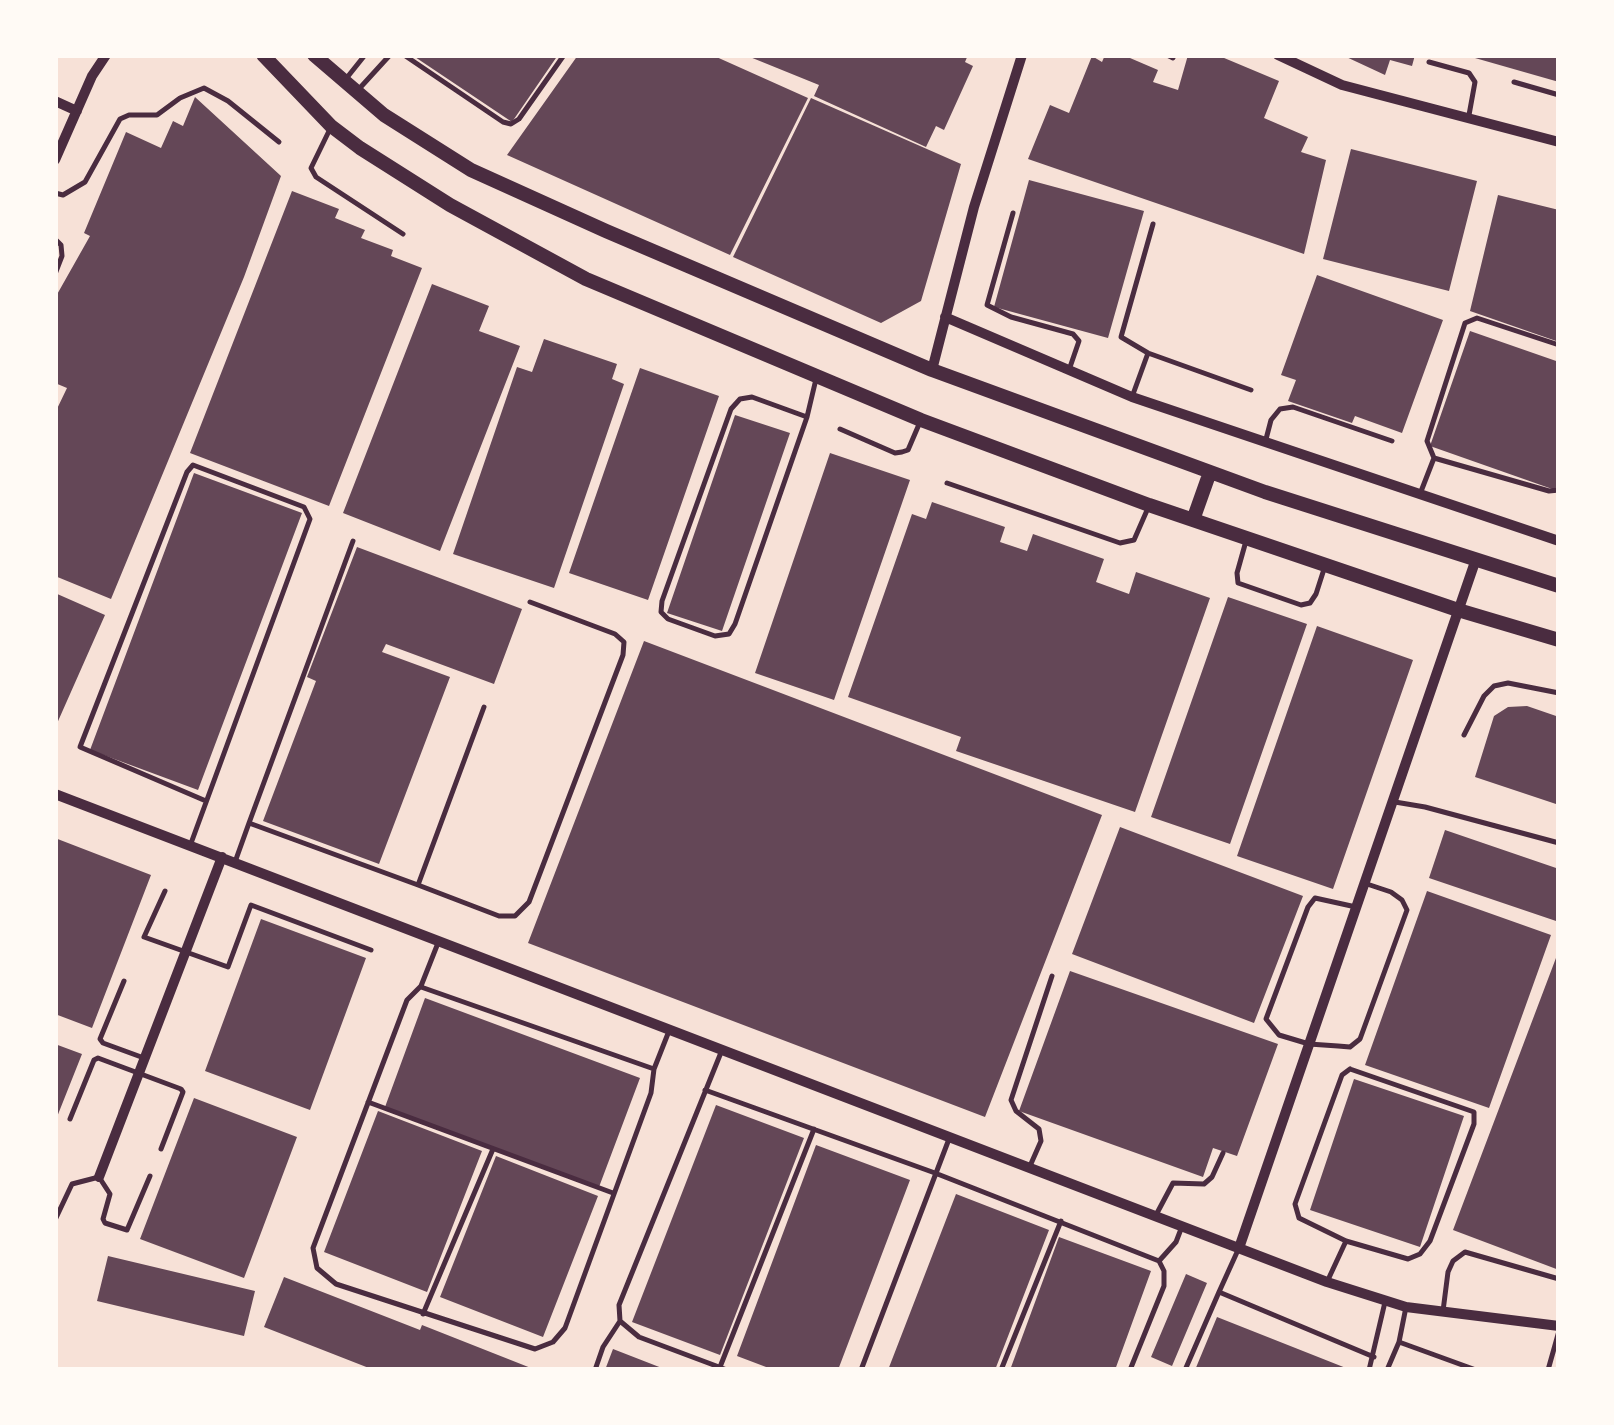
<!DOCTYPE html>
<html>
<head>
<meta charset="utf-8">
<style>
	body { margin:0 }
	#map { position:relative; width:1614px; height:1425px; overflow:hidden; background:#f7e1d7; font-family:"DejaVu Sans",sans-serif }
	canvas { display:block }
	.frame { position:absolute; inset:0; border:58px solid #fffaf5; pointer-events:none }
</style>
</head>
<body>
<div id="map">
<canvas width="1614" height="1425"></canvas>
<div class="frame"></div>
</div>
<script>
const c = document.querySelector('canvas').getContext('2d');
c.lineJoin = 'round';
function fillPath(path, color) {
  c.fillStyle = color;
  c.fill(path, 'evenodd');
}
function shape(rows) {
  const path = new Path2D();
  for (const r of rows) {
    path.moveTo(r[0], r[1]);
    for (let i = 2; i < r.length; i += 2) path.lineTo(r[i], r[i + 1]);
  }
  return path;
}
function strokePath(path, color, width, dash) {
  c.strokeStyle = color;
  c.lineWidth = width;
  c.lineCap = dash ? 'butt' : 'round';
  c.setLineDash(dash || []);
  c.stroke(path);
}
const building = shape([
	[412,55,558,55,512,122],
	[578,55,712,55,808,98,730,255,507,155],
	[745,55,968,55,965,62,973,66,944,130,936,126,926,147,814,96,819,85],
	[1105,55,1123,55,1158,70,1153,82,1178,90,1188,55,1217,55,1279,81,1264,118,1308,137,1301,152,1326,160,1304,254,1028,159,1050,105,1069,113,1092,56,1102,62],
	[1342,55,1415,55,1412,66,1390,60,1385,75],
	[1469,55,1559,55,1559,82,1468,56],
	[195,97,281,176,244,277,111,599,55,576,55,413,67,388,55,383,55,298,90,236,84,233,126,132,161,148,173,121,183,126],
	[811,98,961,164,921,301,881,323,733,257],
	[1351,149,1477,181,1449,291,1323,259],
	[1029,180,1144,211,1108,338,994,307],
	[292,191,339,209,335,218,365,230,361,238,393,250,391,256,422,268,329,506,190,453],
	[1498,195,1559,210,1559,342,1470,311],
	[1317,275,1443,320,1402,433,1355,416,1352,423,1288,401,1296,380,1281,375],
	[432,284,489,306,479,331,520,346,440,551,343,513],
	[1470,331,1559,362,1559,480,1555,490,1430,446],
	[544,339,617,364,612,379,624,384,554,588,453,554,517,367,532,372],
	[640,368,719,396,648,600,569,573],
	[735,415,790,433,722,631,667,613],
	[830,453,910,480,834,700,755,673],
	[194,473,302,513,198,790,90,750],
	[932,502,1005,527,1000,542,1027,551,1033,534,1104,559,1096,582,1129,594,1136,572,1210,598,1135,812,956,751,961,737,848,697,912,514,926,519],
	[357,547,522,609,494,684,386,644,382,652,450,677,379,864,263,821,316,681,307,677],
	[55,593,105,615,55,728],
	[1228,597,1307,624,1230,844,1151,817],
	[1317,626,1413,660,1333,889,1237,856],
	[644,641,1102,815,985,1117,528,943],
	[1527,706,1559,717,1559,805,1475,777,1494,716,1508,707],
	[1120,827,1303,896,1254,1023,1072,954],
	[1445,830,1559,869,1559,922,1429,878],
	[55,838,151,875,92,1028,55,1014],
	[1427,891,1551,935,1489,1108,1365,1065],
	[261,919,366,958,310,1110,205,1071],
	[1559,950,1559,1270,1453,1230],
	[1070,971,1278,1044,1237,1156,1213,1148,1203,1177,1019,1111],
	[425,998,640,1078,599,1187,385,1107],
	[55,1044,82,1054,55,1122],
	[1354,1079,1464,1116,1420,1247,1310,1210],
	[194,1098,297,1137,244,1278,140,1239],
	[716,1105,804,1138,720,1355,632,1322],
	[378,1111,482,1151,427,1292,324,1252],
	[816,1145,910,1180,838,1370,774,1370,737,1356],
	[496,1156,598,1196,543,1337,440,1297],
	[956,1194,1049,1230,995,1370,888,1370],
	[1059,1237,1151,1271,1115,1370,1010,1370],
	[108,1256,255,1291,244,1336,97,1301],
	[1186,1274,1207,1283,1172,1366,1151,1357],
	[284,1277,420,1330,422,1325,536,1370,374,1370,264,1327],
	[1217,1317,1351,1370,1195,1370],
	[613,1349,667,1370,605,1370]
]);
const service = shape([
	[404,55,503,122,511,124,519,119,564,55],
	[1167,55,1173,58],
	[1429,62,1469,73,1475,82,1469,115],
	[345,80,365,55],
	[1514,82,1559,95],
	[358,90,390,55],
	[330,129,311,168,316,177,403,234],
	[55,193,63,195,85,182,120,119,129,115,157,115,180,98,204,88,228,101,279,142],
	[1013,213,987,305,1011,317,1073,334,1079,341,1069,370],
	[55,239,61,245,62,256,55,274],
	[1148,353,1121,337,1153,224],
	[1132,397,1148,353,1251,390],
	[807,417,752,397,740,399,731,409,662,601,661,612,668,619,715,636,729,634,735,624,807,417,816,379],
	[840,429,895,453,902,452,908,450,920,422],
	[1265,443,1271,420,1280,409,1293,407,1392,441],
	[1434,458,1549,491,1559,490],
	[947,483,1120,543,1134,540,1148,508],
	[1420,494,1434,458,1427,441,1465,323,1477,318,1559,345],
	[1246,541,1237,573,1238,583,1301,605,1310,603,1316,594,1325,566],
	[1464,735,1484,696,1494,686,1508,683,1559,693],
	[1395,802,1425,807,1559,843],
	[249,823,353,541],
	[190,846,310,519,304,507,193,465,187,472,80,747,206,801],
	[235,862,249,823,418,885,484,707],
	[418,885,499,916,515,916,529,902,623,655,624,642,615,634,530,602],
	[165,891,144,937,228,967,251,905,371,950],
	[1356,907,1315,898,1308,907,1266,1019,1279,1035,1309,1044,1338,1046,1350,1047,1360,1039,1407,910,1402,900,1391,892,1367,884],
	[438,943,421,986,407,1000,313,1248,317,1268,336,1284,535,1349,553,1342,565,1328,651,1093,654,1069,669,1031],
	[124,981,100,1039,103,1043,144,1058],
	[421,987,654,1069],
	[1350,1069,1474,1112,1474,1124,1430,1241,1420,1254,1408,1259,1346,1241,1299,1218,1295,1204,1342,1075,1350,1069],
	[705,1090,935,1173,1159,1261,1164,1271,1164,1286,1130,1370],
	[368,1102,613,1193],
	[70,1119,94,1060,98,1058,181,1089,183,1092,161,1149],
	[1030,1166,1041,1141,1039,1129,1016,1111,1011,1100,1052,976],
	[1156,1215,1173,1183,1204,1184,1212,1177,1223,1153],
	[55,1220,72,1184,99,1177,110,1194,103,1219,105,1223,127,1230,150,1176],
	[1238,1250,1219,1292,1374,1357],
	[1159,1261,1176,1242,1181,1229],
	[1327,1282,1346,1241],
	[1443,1311,1448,1272,1453,1261,1465,1252,1559,1279],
	[423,1314,493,1149],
	[620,1321,639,1337,727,1370],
	[1399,1342,1476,1370],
	[720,1367,814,1129],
	[595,1370,603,1347,620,1321,619,1305,722,1050],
	[861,1370,949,1139],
	[1001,1370,1061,1221],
	[1185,1370,1219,1292],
	[1369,1370,1385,1302],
	[1387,1370,1399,1342,1406,1307],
	[1548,1370,1559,1331]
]);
const minor = shape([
	[1278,55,1342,85,1559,142],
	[55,101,77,111],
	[55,160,92,76,106,55],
	[945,317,1132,397,1559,541],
	[932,370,974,207,1022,55],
	[55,794,1327,1282,1406,1307,1559,1326],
	[99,1177,222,857],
	[1239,1248,1476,559]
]);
const tertiary = shape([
	[263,55,331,126,360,148,450,205,586,279,921,420,1149,505,1458,610,1559,640],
	[314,55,384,115,471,170,606,231,932,370,1265,492,1559,586],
	[1193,520,1210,472]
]);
fillPath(building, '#644757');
strokePath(service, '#4a2c40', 5);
strokePath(minor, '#4a2c40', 10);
strokePath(tertiary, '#4a2c40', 14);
</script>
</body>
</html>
